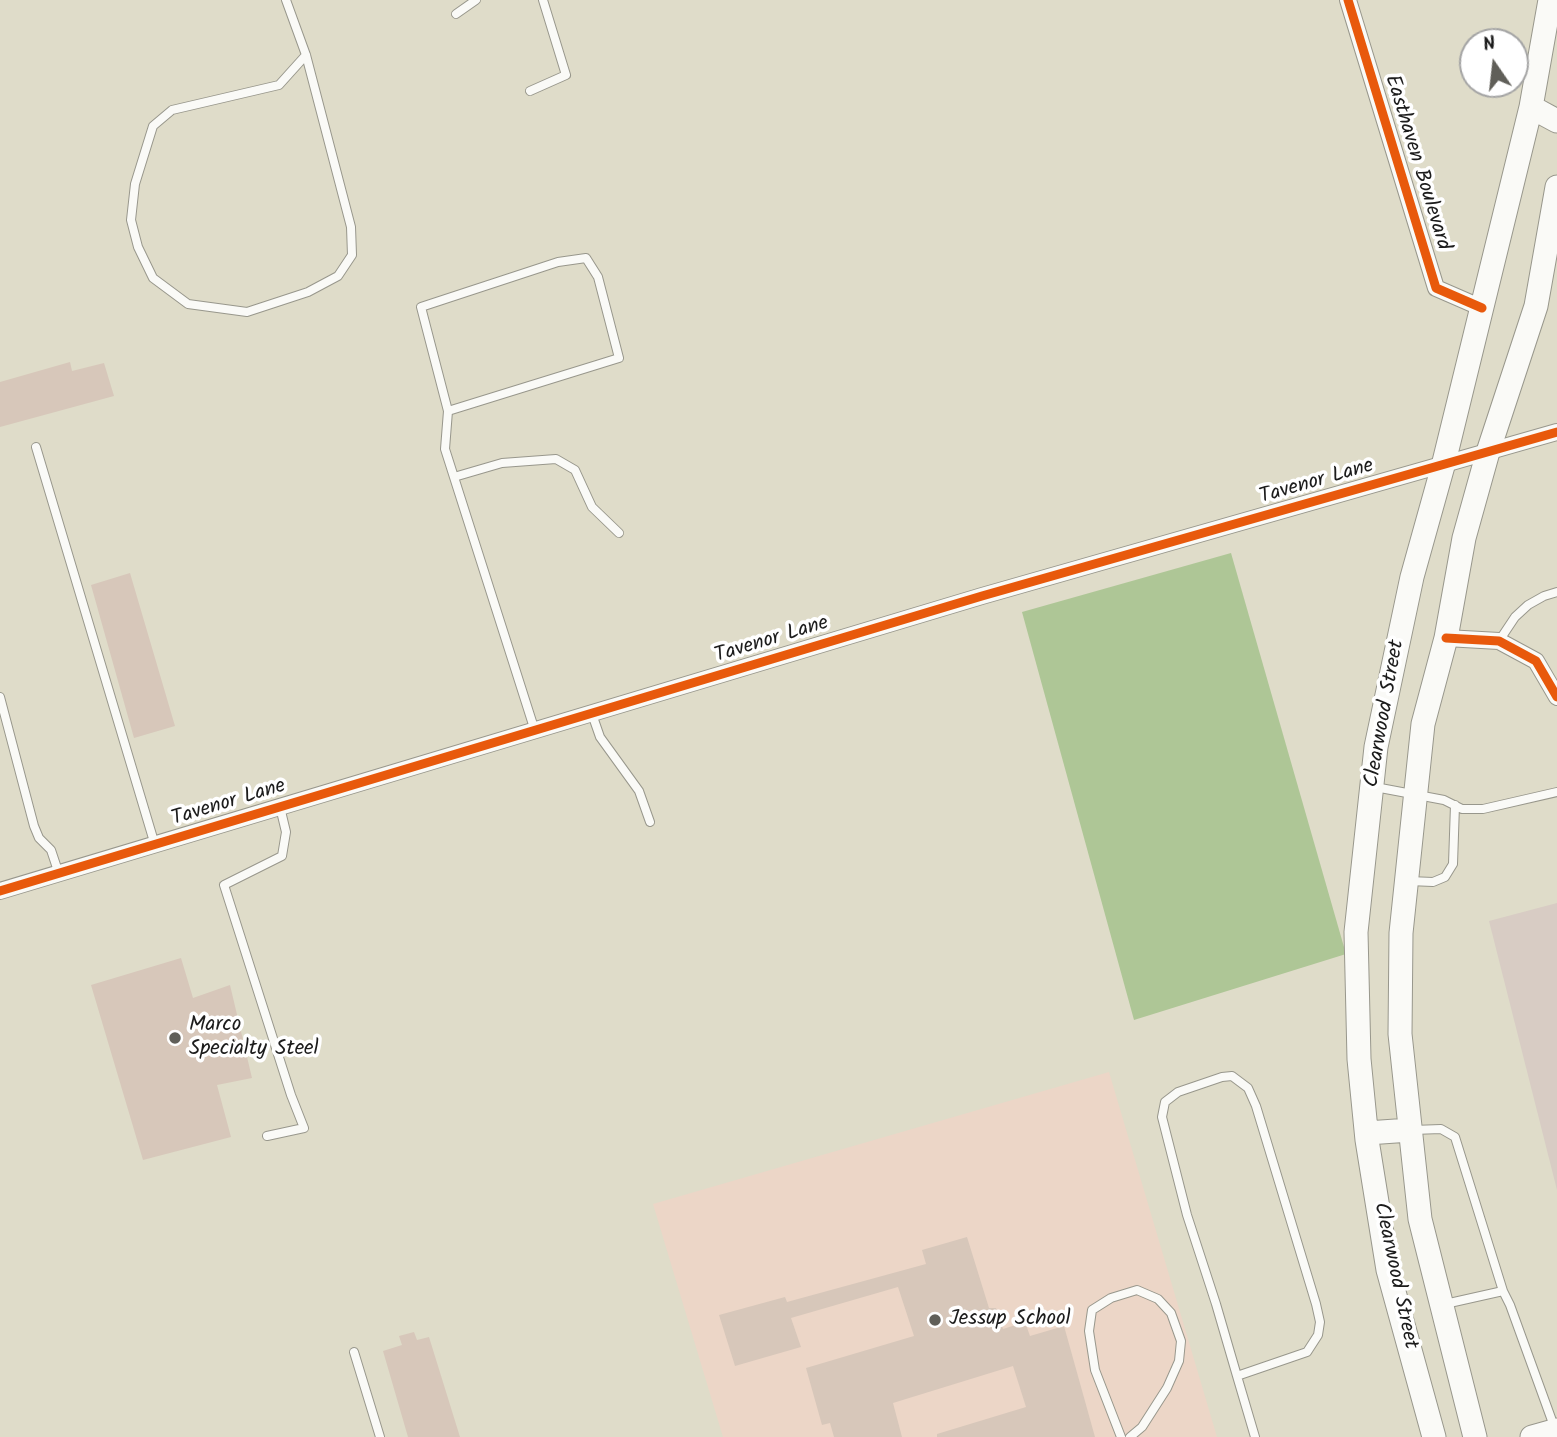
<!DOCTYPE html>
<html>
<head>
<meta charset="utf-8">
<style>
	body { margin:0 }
	#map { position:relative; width:1557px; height:1437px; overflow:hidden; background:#dfdcc9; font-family:Kalam,sans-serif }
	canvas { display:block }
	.north { position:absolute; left:1459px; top:28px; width:70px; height:70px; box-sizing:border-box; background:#fff; border:2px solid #a4a4a4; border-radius:50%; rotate:346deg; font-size:19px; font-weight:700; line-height:28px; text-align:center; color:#1c1c1c }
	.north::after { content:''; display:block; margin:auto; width:24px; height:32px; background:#605f59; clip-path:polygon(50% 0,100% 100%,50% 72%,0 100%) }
</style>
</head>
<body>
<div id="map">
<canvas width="1557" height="1437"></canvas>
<div class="north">N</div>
</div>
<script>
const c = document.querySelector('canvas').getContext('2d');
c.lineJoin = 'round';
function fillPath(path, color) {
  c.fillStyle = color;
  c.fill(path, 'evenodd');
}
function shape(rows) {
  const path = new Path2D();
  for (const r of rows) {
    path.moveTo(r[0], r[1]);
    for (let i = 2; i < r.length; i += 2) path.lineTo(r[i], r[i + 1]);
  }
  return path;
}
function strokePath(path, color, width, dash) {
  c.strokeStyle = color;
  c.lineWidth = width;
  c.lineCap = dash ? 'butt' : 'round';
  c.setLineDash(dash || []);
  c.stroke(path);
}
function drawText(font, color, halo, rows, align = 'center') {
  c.font = font + ' Kalam,sans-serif';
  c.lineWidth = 7;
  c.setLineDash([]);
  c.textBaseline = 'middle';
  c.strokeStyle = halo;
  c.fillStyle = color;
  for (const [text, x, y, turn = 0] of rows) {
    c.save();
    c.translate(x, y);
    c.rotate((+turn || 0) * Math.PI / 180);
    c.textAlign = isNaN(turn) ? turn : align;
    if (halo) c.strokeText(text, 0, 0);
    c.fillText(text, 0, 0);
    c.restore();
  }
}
const built = shape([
	[1109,1072,1217,1437,723,1437,653,1204]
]);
const industrial = shape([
	[1557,903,1557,1190,1489,921]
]);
const forest = shape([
	[1231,553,1346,954,1134,1020,1022,612]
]);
const building = shape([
	[70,362,72,371,104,363,114,396,0,427,0,382],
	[130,573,175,726,134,738,91,585],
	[181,958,193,998,230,985,252,1078,217,1085,231,1137,143,1160,91,985],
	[967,1237,989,1308,996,1308,1003,1329,1025,1322,1030,1336,1064,1326,1095,1437,937,1437,937,1434,1026,1407,1013,1366,893,1403,902,1437,834,1437,830,1423,822,1425,806,1368,914,1336,898,1287,791,1318,801,1347,735,1366,719,1315,785,1297,787,1302,926,1264,922,1250],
	[414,1332,417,1340,429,1337,460,1437,408,1437,383,1351,402,1345,399,1336]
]);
const service = shape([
	[286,0,306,55,351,227,352,255,338,276,308,292,247,312,188,304,153,278,138,247,131,220,135,184,153,126,172,110,279,85,306,55],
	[456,14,476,0],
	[530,91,566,75,543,0],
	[448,411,619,358,598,277,586,258,558,262,421,307,448,411,445,449,535,731],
	[36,447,155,845],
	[454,477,502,463,556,459,575,470,592,507,619,533],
	[1499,641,1515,617,1528,605,1544,596,1557,592],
	[0,697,34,826,39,838,51,850,59,874],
	[592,714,600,737,639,791,650,822],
	[1375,787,1444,800,1462,809,1483,809,1557,792],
	[1409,881,1433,882,1445,877,1453,864,1455,805],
	[1413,1130,1441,1129,1455,1137,1503,1291,1510,1305,1555,1429],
	[267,1136,304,1128,291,1095,224,885,282,856,286,832,280,807],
	[1445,1304,1503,1291],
	[354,1352,380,1437],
	[1237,1376,1307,1352,1318,1335,1320,1322,1316,1304,1256,1106,1248,1088,1232,1076,1222,1077,1178,1092,1165,1102,1162,1117,1187,1215,1216,1304,1237,1376,1255,1437],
	[1121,1437,1095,1370,1089,1331,1092,1310,1111,1298,1137,1290,1158,1299,1171,1313,1181,1341,1179,1361,1167,1388,1142,1427,1130,1437]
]);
const minor = shape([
	[1348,0,1436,288,1482,308],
	[1446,638,1499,641,1536,661,1557,697],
	[0,891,982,596,1557,432]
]);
const secondary = shape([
	[1531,107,1557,121],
	[1367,1133,1410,1130],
	[1434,1437,1388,1270,1367,1140,1359,1059,1356,932,1376,747,1412,577,1443,466,1531,107,1550,0],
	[1475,1437,1420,1219,1400,1034,1401,933,1423,724,1446,638,1464,538,1488,452,1536,306,1557,187],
	[1532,1437,1557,1430]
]);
const cycleway = shape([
	[1348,0,1436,288,1482,308],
	[1446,638,1499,641,1536,661,1557,697],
	[0,891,982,596,1557,432]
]);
const markers = [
	[175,1038,7,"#605f59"],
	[935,1320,7,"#605f59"]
];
const streetNames = [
	["Easthaven Boulevard",1416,163,73],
	["Tavenor Lane",1317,483,-16],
	["Tavenor Lane",772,641,-17],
	["Clearwood Street",1386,714,-80],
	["Tavenor Lane",229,804,-17],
	["Clearwood Street",1394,1276,78]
];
const poiNames = [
	["Marco",189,1026],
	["Specialty Steel",189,1050],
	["Jessup School",949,1320]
];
fillPath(built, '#ecd6c7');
fillPath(industrial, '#d8ccc4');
fillPath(forest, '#aec696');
fillPath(building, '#d7c7ba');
strokePath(service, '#98978c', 10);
strokePath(minor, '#98978c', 18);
strokePath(secondary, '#98978c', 25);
strokePath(service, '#fafaf7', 8);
strokePath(minor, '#fafaf7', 16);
strokePath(secondary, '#fafaf7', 23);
strokePath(cycleway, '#e8590c', 9);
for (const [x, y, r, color] of markers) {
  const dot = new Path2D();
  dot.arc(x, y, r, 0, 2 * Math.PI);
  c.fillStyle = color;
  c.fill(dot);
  strokePath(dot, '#fff', 2.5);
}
drawText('21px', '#1c1c1c', '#fff', streetNames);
drawText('21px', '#1c1c1c', '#fff', poiNames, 'left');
</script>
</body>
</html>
